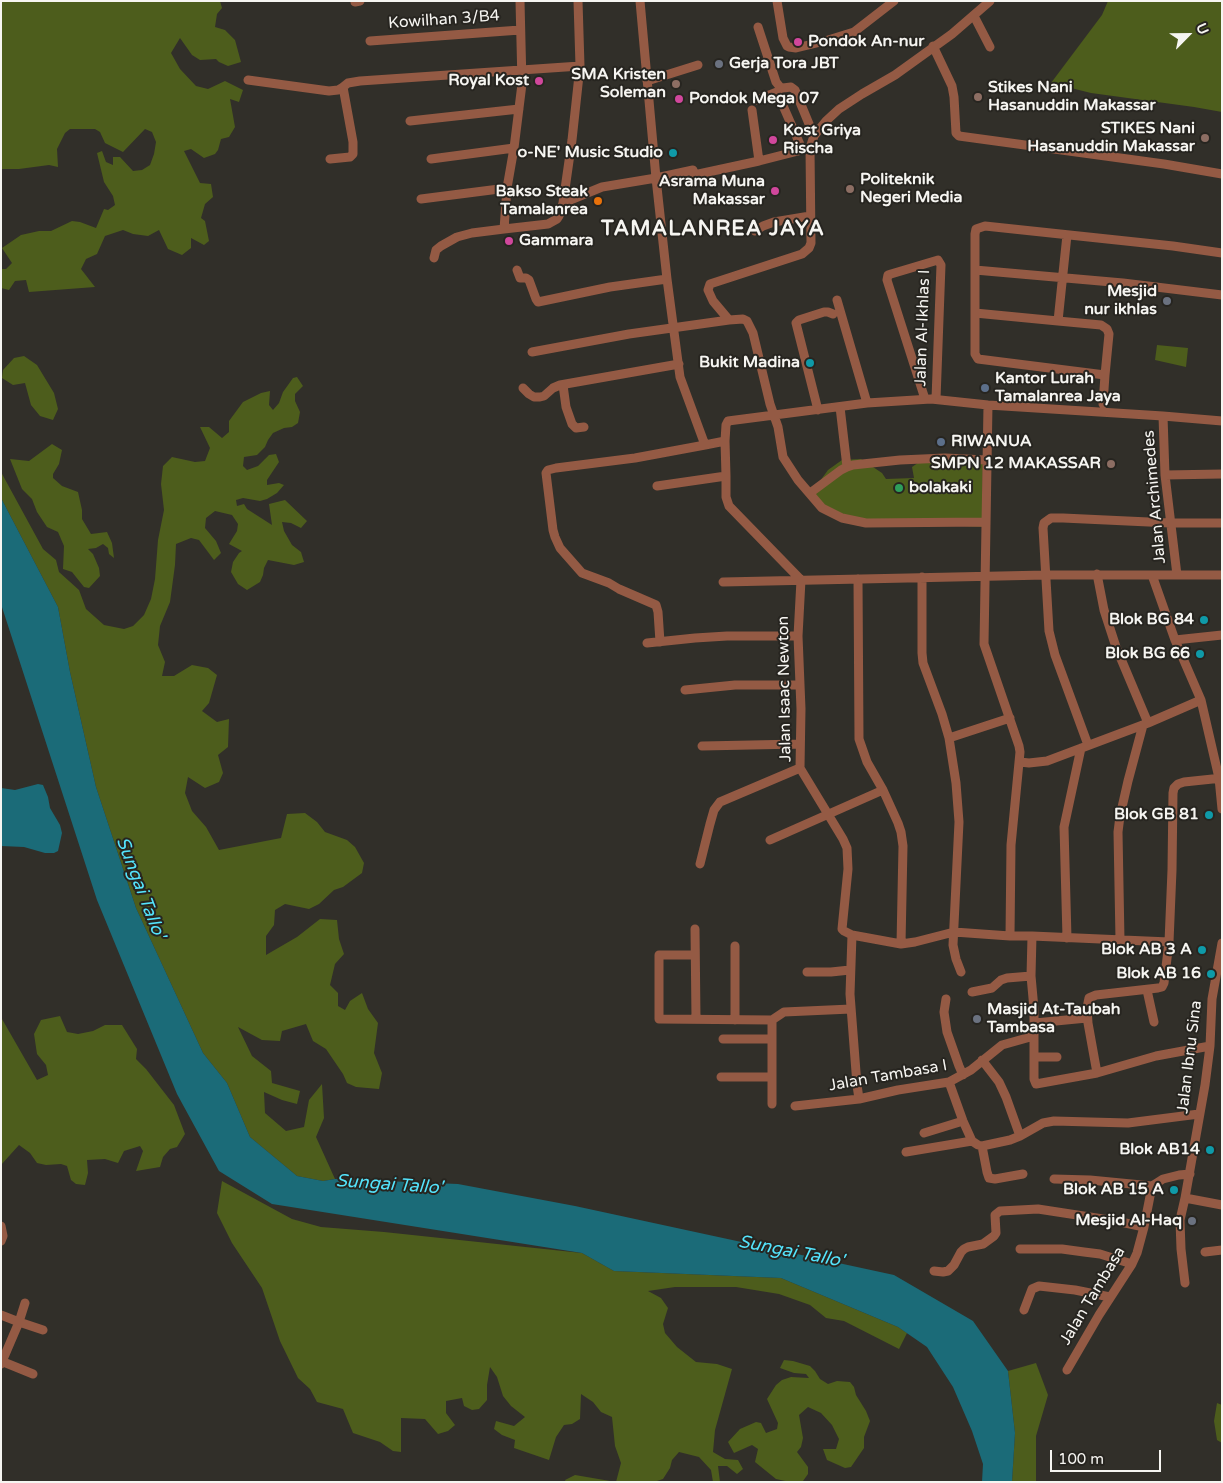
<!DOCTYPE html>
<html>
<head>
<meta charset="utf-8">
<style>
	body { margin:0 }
	#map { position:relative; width:1223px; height:1483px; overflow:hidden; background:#312f29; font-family:"Varela Round",sans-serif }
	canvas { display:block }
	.frame { position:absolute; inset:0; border:2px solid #f6f5f1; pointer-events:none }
	.north { position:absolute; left:1163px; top:10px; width:50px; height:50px; -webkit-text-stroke:4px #272520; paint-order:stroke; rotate:67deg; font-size:14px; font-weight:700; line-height:20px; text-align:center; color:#f6f5f1 }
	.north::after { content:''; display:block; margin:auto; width:18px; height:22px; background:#f6f5f1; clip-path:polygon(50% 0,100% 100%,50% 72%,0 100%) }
	.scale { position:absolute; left:1050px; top:1450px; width:111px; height:22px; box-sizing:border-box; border:2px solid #f6f5f1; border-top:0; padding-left:6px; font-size:15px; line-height:18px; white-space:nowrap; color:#f6f5f1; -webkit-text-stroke:4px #272520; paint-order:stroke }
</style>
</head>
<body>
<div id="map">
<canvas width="1223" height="1483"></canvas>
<div class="frame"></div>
<div class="north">U</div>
<div class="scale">100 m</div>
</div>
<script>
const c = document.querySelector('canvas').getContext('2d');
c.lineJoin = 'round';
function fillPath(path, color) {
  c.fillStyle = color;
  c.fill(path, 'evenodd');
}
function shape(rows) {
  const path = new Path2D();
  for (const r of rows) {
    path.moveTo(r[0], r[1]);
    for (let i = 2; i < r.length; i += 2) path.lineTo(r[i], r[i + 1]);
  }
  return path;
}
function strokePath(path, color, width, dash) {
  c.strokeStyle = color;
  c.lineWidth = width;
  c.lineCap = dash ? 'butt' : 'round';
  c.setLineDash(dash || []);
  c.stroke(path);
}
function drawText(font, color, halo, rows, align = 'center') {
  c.font = font + ' "Varela Round",sans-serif';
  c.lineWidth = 4;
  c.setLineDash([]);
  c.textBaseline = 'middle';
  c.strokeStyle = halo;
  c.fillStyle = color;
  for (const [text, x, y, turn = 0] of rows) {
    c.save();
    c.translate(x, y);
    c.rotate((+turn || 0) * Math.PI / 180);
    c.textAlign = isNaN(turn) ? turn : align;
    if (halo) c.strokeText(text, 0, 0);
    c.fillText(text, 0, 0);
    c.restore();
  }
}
const green = shape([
	[1,1,220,1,222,8,217,14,215,27,225,30,235,40,241,62,228,66,219,62,216,59,200,60,192,55,180,38,171,53,180,69,196,86,208,89,225,81,243,90,239,102,230,99,235,127,229,137,221,139,218,150,215,154,204,158,191,149,184,151,200,183,211,184,213,197,205,204,201,218,205,221,209,241,204,245,191,238,191,248,182,255,168,249,159,230,148,236,133,234,123,230,105,236,97,254,86,259,81,269,95,287,29,292,26,280,15,281,9,290,1,288,1,269,6,269,12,263,2,248,21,235,39,231,51,231,72,221,80,222,96,228,104,209,108,210,115,205,113,196,104,182,97,153,102,151,106,162,113,165,113,157,120,157,133,171,142,170,150,165,154,154,156,142,152,132,145,129,123,152,105,143,100,132,95,129,70,129,65,133,57,149,58,167,49,165,19,169,1,169],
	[1108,1,1222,1,1222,112,1194,107,1091,93,1051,83,1102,15],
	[1157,345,1188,348,1186,367,1155,360],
	[24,356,37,365,54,393,58,409,53,420,40,416,31,405,25,383,13,385,2,378,3,370,14,358],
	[297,377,303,386,295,394,295,401,300,412,298,423,292,427,284,428,273,433,268,440,265,447,257,455,244,457,243,466,247,470,258,466,269,455,276,454,279,462,267,480,267,485,279,483,284,485,277,493,267,499,260,501,243,498,236,500,237,506,244,504,247,509,272,525,269,504,285,500,307,521,301,528,291,523,282,522,284,531,292,545,301,552,304,562,294,565,268,560,264,568,263,575,260,582,247,590,238,584,231,572,233,562,239,553,242,551,229,544,237,531,238,524,232,515,215,511,206,518,205,528,216,541,221,553,214,560,199,540,191,538,176,544,175,565,170,602,160,626,158,645,165,662,162,676,174,676,192,665,208,668,217,675,209,703,202,711,217,722,229,719,228,747,218,755,223,773,219,782,205,788,188,777,185,793,192,811,206,827,219,850,281,838,287,814,305,813,317,822,325,832,347,840,355,847,364,863,362,873,343,887,334,890,319,904,309,909,285,904,275,910,274,925,266,936,266,955,297,937,320,919,337,920,339,939,344,954,335,964,330,985,338,993,338,1006,345,1010,350,1001,362,993,368,1009,378,1023,374,1053,382,1073,379,1089,356,1087,347,1083,343,1074,326,1049,313,1041,306,1024,282,1031,280,1041,262,1040,238,1027,252,1056,271,1071,272,1083,300,1091,297,1104,282,1100,264,1092,265,1113,286,1131,304,1127,309,1100,322,1084,324,1118,316,1137,335,1179,323,1181,297,1176,250,1137,227,1083,203,1053,136,908,96,787,70,672,58,607,1,498,1,472,43,549,56,560,59,572,79,590,86,609,104,625,124,629,133,626,144,615,151,599,155,579,158,540,164,510,161,484,163,466,172,457,195,462,205,461,210,448,200,427,209,427,222,438,229,432,229,421,243,402,261,393,270,391,269,405,273,410,279,403,283,392,293,378],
	[52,444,62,450,59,464,53,474,53,478,62,486,78,492,82,510,82,519,91,534,107,532,112,543,114,558,109,554,108,548,103,544,96,548,88,549,93,554,99,568,100,576,89,588,84,587,72,572,63,569,64,546,58,532,47,527,37,512,32,499,22,489,10,459,29,461],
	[861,459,882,473,886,479,914,478,912,467,922,460,983,459,982,527,909,523,844,523,809,496,828,470,842,460],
	[60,1016,67,1032,78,1034,93,1031,105,1025,122,1025,137,1049,136,1059,146,1069,174,1105,185,1134,177,1147,170,1149,163,1157,160,1167,136,1171,143,1151,140,1146,124,1151,118,1163,105,1159,87,1160,88,1173,85,1185,76,1184,71,1180,67,1166,61,1164,46,1165,37,1163,30,1153,19,1145,1,1165,1,1020,2,1019,37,1080,48,1075,46,1065,37,1054,34,1034,41,1020],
	[222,1181,292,1219,321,1227,384,1232,582,1253,614,1271,781,1278,898,1327,907,1333,899,1349,844,1321,826,1318,810,1305,779,1294,736,1287,675,1287,648,1291,661,1298,668,1308,663,1324,665,1333,677,1347,696,1362,717,1364,732,1369,715,1430,713,1452,725,1459,738,1460,743,1469,737,1474,727,1466,718,1466,720,1482,713,1482,711,1470,699,1457,679,1452,672,1460,670,1468,663,1479,654,1482,566,1482,565,1480,575,1475,616,1482,621,1463,615,1446,612,1417,601,1412,593,1402,581,1394,580,1419,572,1424,564,1425,556,1437,549,1460,514,1448,515,1440,502,1435,494,1429,496,1421,514,1426,525,1417,511,1406,503,1396,497,1377,490,1367,487,1385,487,1400,479,1409,472,1410,464,1406,462,1398,446,1401,446,1413,455,1425,448,1431,438,1434,425,1419,401,1418,401,1452,393,1451,380,1442,353,1433,343,1409,317,1402,310,1389,298,1378,280,1341,262,1288,232,1243,217,1213],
	[784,1360,793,1361,810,1366,815,1371,820,1379,828,1384,837,1381,850,1382,854,1387,856,1395,866,1411,870,1421,864,1437,864,1448,851,1467,845,1468,827,1460,823,1449,836,1449,839,1439,832,1425,821,1413,808,1407,799,1415,803,1438,801,1447,797,1452,808,1467,808,1474,803,1481,790,1482,776,1479,755,1462,758,1449,752,1445,734,1453,728,1442,740,1429,756,1422,761,1423,766,1433,777,1429,778,1423,767,1399,776,1385,782,1380,791,1377,809,1378,806,1374,794,1373,780,1368],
	[1036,1363,1048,1395,1036,1436,1036,1482,1012,1482,1015,1433,1008,1371],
	[1217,1403,1222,1405,1222,1443,1217,1440,1214,1421]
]);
const water = shape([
	[1,498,58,607,70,672,96,787,136,908,203,1053,227,1083,250,1137,297,1176,323,1181,335,1179,458,1184,575,1206,894,1275,973,1321,1008,1371,1015,1433,1012,1482,982,1482,983,1464,972,1431,953,1387,927,1347,898,1327,781,1278,614,1271,582,1253,272,1204,219,1171,177,1094,97,900,1,604],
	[38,784,43,785,48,797,50,808,60,825,62,833,58,851,54,853,45,853,24,847,1,846,1,788,15,790]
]);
const minor = shape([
	[640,1,656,178,667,279,680,377,705,445,725,441],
	[777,1,783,38,787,46,789,47,796,48,825,41,854,32,894,1],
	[355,2,360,1],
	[974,16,990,47],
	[758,27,776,82,780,87,783,88,791,87,795,90,814,136],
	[370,41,520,30],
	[933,46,952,86,954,97,956,133,959,136,1164,164,1222,174],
	[248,80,329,91,338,90,343,87,353,142,353,154,350,157,330,159],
	[647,81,698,65],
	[343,87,348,83,360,81,580,66],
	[757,100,777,92,802,149],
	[752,110,759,161],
	[410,121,519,109],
	[431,159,514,148],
	[421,199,507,188],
	[563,203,602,187,656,178,693,170,694,175,759,161,810,148],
	[504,229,507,188,514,148,522,84,520,1],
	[755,231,763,226,774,222,810,216],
	[1222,253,1173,246,985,226,976,229,975,234,975,270,1123,283,1222,295],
	[434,258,436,250,441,246,457,237,472,233,504,229,548,224,557,219,559,216,563,203,572,140,580,66,578,1],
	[517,270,520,278,526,278,529,280,536,299,538,302,610,287,667,279],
	[975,270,975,313,1058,321,1067,235],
	[837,300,867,403],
	[975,313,975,354,978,359,1105,375,1109,334,1107,329,1101,325,1058,321],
	[729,320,713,301,708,290,710,284,802,254,809,248,811,243,810,148,814,136,826,121,839,109,862,94,895,75,952,34,990,1],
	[532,352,629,334,729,320,743,319,747,321,753,333,770,404,778,427,783,457,798,480,822,508,842,518,866,523,986,522],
	[563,385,566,407,572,424,576,428,584,427],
	[523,388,529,394,534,397,540,397,544,396,553,388,560,385,679,364],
	[925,399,887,280,888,275,891,274,938,260,941,265,936,399],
	[1103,404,1105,375],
	[988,405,984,644,1019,746,1020,752,1011,845,1010,936],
	[840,407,847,467],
	[818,410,796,323,799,320,824,312,828,312,833,314],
	[1163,416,1165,475,1177,575],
	[1165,475,1222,474],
	[657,486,726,476],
	[810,493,841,470,847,467,853,465,900,460,945,458,986,460],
	[1097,574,1104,610,1116,647,1148,723],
	[1152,575,1175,640,1201,700,1219,778,1222,809],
	[922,577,922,653,923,663,942,714,949,738,956,783,959,822,953,945,956,959,961,972],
	[858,579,859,739,867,762,883,790,898,823,901,832,903,846,901,944],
	[801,580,798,636,801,709,800,768,843,839,847,848,848,869,842,929,844,931,852,935,901,944,915,942,954,932,1010,936,1032,936,1169,942],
	[801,580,729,506,726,497,726,476,725,441,726,425,728,421,867,403,931,399,988,405,1163,416,1222,421],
	[723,582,1046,575,1222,575],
	[1175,640,1222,635],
	[660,642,658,612,656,605,619,589,609,583,582,573,560,548,555,537,553,530,546,473,548,470,556,468,635,458,705,445],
	[647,643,695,638,727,636,798,636],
	[685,690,735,685,800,685],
	[949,738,1010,718],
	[1088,745,1055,655,1049,631,1043,528,1044,523,1051,518,1063,518,1170,523,1222,523],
	[702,746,800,744],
	[1020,762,1029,763,1047,761,1148,723,1201,700],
	[770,840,883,790],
	[700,864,710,824,714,810,720,802,800,768],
	[695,929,696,1019],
	[852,935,850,994,857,1085,859,1099],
	[1032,936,1031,976,1034,1009,1034,1079,1036,1084,1097,1073,1156,1056,1210,1046],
	[1067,938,1064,827,1081,748],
	[1120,940,1118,832,1120,816,1128,781,1143,725],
	[1222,943,1212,999,1210,1046,1205,1085,1185,1198,1222,1205],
	[735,946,735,1020],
	[695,955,659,955,659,1019,772,1020,784,1012,851,1009],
	[807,972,831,972,850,970],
	[1147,990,1154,1022],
	[972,992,992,988,1001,980,1007,978,1031,976],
	[946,999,944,1012,947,1032,959,1066,963,1075],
	[772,1020,772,1104],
	[1035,1023,1087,1018],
	[723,1039,772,1039],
	[1034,1057,1057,1057],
	[982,1060,999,1082,1006,1097,1020,1136],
	[1097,1073,1088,1023,1087,1008,1089,998,1096,995,1158,988,1162,987,1164,983,1169,942,1172,870,1173,793,1174,788,1178,784,1184,782,1222,778],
	[721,1077,772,1077],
	[949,1082,963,1121,972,1141,978,1145,982,1146,1010,1140,1020,1136,1043,1123,1054,1121,1128,1123,1199,1114],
	[795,1106,859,1099,898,1090,949,1082,971,1070,1002,1045,1034,1036],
	[924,1133,963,1121],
	[982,1146,987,1172,989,1178,995,1179,1023,1174],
	[906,1152,972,1141],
	[1054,1179,1090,1180,1152,1186],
	[1,1226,3,1236,1,1241],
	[1020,1249,1062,1249,1084,1252,1100,1254,1132,1264],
	[1205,1252,1222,1250],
	[934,1271,943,1272,948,1271,954,1265,961,1252,964,1249,968,1247,983,1244,994,1236,996,1233,995,1215,1000,1211,1038,1209,1116,1221,1144,1227],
	[1185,1283,1181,1249,1180,1220,1185,1198],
	[25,1303,19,1322,43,1330],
	[1024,1310,1032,1289,1039,1286,1075,1290,1110,1297],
	[1,1315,19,1322,1,1364],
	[1,1361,33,1374],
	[1067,1370,1099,1315,1132,1264,1137,1253,1144,1227,1152,1186,1163,1179,1179,1175,1190,1174]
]);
const markers = [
	[798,42,5,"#d1479c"],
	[719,64,5,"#6b7280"],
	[539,81,5,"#d1479c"],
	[676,84,5,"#8d6e63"],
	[978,97,5,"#8d6e63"],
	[679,99,5,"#d1479c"],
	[1205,138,5,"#8d6e63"],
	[773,140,5,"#d1479c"],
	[673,153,5,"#0f9aa8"],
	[850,189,5,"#8d6e63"],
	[775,191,5,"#d1479c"],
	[598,201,5,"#e8710a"],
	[509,241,5,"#d1479c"],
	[1167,301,5,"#6b7280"],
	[810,363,5,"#0f9aa8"],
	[985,388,5,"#5c6f8a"],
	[941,442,5,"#5c6f8a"],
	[1111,464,5,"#8d6e63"],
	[899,488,5,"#2e9e5b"],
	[1204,620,5,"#0f9aa8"],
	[1200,654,5,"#0f9aa8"],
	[1209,815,5,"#0f9aa8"],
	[1202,950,5,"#0f9aa8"],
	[1211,974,5,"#0f9aa8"],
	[977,1019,5,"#6b7280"],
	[1210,1150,5,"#0f9aa8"],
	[1174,1190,5,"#0f9aa8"],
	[1192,1221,5,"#6b7280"]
];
const streetNames = [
	["Kowilhan 3/B4",444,20,-4],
	["Jalan Al-Ikhlas I",923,328,-88],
	["Jalan Archimedes",1155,497,-95],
	["Jalan Isaac Newton",785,689,-91],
	["Jalan Ibnu Sina",1190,1057,-83],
	["Jalan Tambasa I",888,1076,-10],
	["Jalan Tambasa",1093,1296,-59]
];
const poiNames = [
	["Pondok An-nur",808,42,"left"],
	["Gerja Tora JBT",729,64,"left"],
	["SMA Kristen",666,75],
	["Soleman",666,93],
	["Royal Kost",529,81],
	["Stikes Nani",988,88,"left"],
	["Hasanuddin Makassar",988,106,"left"],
	["Pondok Mega 07",689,99,"left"],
	["STIKES Nani",1195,129],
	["Hasanuddin Makassar",1195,147],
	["Kost Griya",783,131,"left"],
	["Rischa",783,149,"left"],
	["o-NE' Music Studio",663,153],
	["Politeknik",860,180,"left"],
	["Negeri Media",860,198,"left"],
	["Asrama Muna",765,182],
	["Makassar",765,200],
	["Bakso Steak",588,192],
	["Tamalanrea",588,210],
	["Gammara",519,241,"left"],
	["Mesjid",1157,292],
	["nur ikhlas",1157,310],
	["Bukit Madina",800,363],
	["Kantor Lurah",995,379,"left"],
	["Tamalanrea Jaya",995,397,"left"],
	["RIWANUA",951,442,"left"],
	["SMPN 12 MAKASSAR",1101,464],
	["bolakaki",909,488,"left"],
	["Blok BG 84",1194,620],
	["Blok BG 66",1190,654],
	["Blok GB 81",1199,815],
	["Blok AB 3 A",1192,950],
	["Blok AB 16",1201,974],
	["Masjid At-Taubah",987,1010,"left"],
	["Tambasa",987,1028,"left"],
	["Blok AB14",1200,1150],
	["Blok AB 15 A",1164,1190],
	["Mesjid Al-Haq",1182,1221]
];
const waterNames = [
	["Sungai Tallo'",140,888,69],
	["Sungai Tallo'",389,1185,4],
	["Sungai Tallo'",791,1252,11]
];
const districtNames = [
	["TAMALANREA JAYA",713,229]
];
fillPath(green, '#4d5d1c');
fillPath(water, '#1b6b78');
strokePath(minor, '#945a44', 9);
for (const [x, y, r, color] of markers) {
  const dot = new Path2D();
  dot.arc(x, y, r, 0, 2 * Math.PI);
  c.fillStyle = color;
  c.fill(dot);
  strokePath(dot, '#272520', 2);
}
drawText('16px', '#f6f5f1', '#272520', streetNames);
drawText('bold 16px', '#f6f5f1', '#272520', poiNames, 'right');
drawText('italic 18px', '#54e4fc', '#272520', waterNames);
c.letterSpacing = '1px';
drawText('bold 21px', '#f6f5f1', '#272520', districtNames);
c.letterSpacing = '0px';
</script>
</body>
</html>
